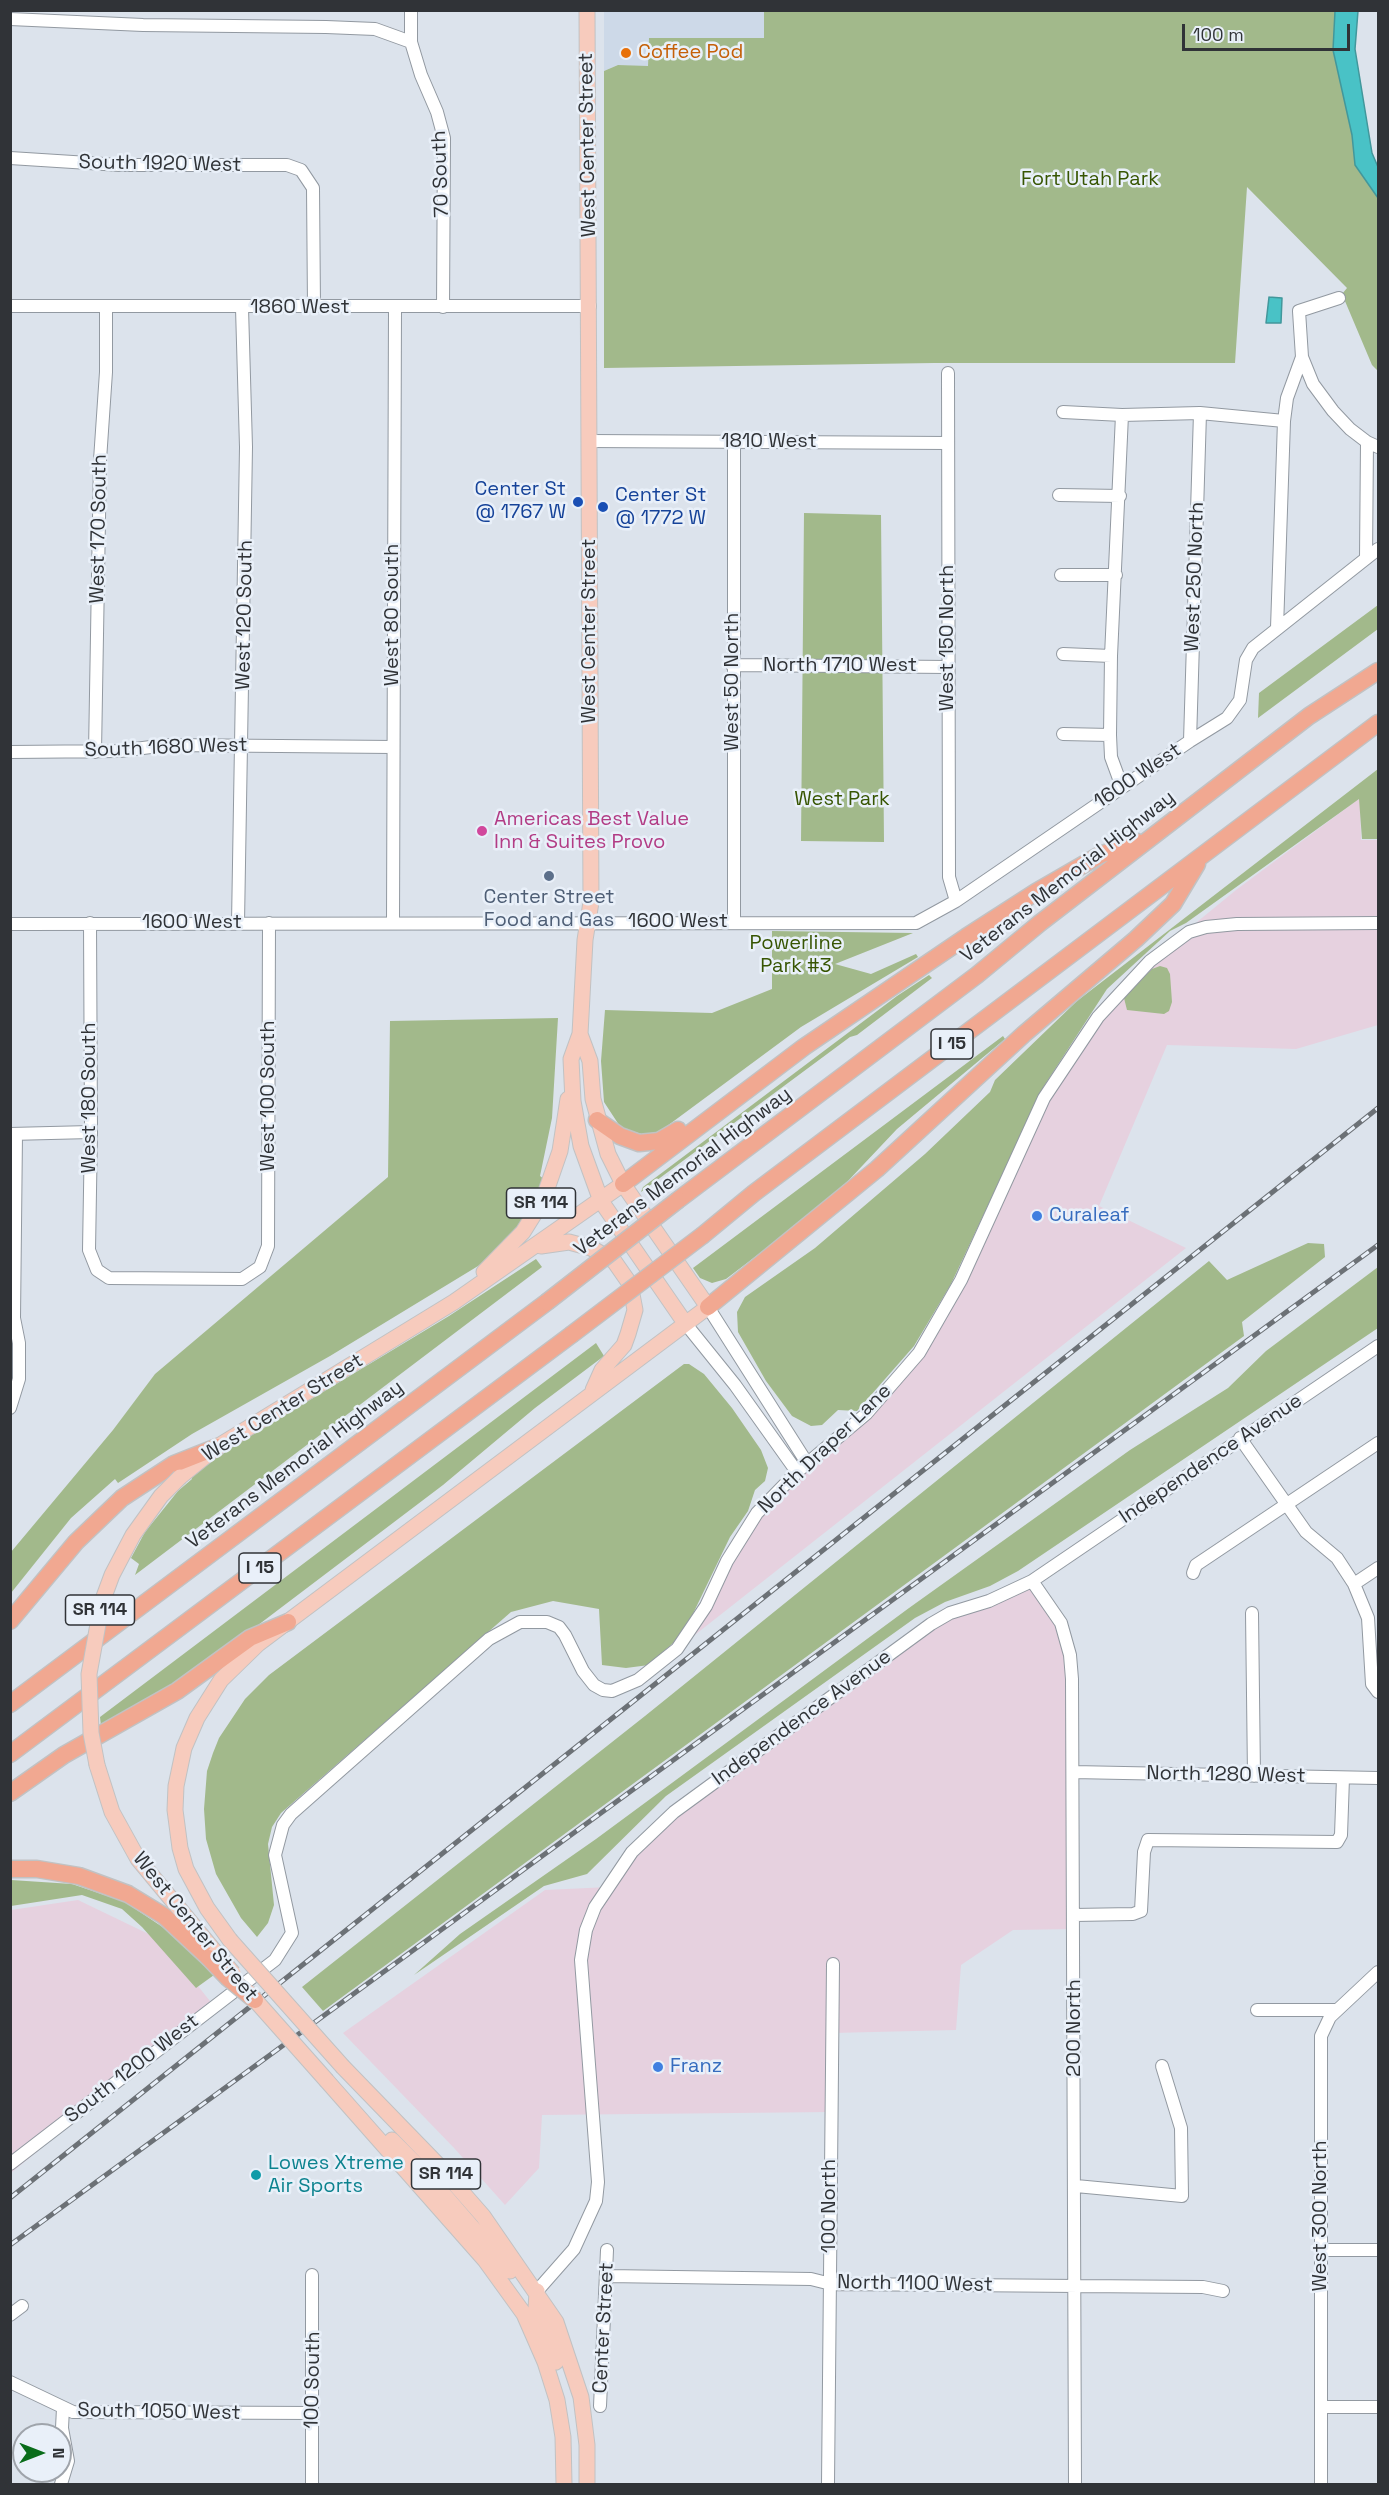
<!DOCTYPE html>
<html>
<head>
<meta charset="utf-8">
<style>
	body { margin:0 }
	#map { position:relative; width:1389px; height:2495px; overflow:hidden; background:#dce3ec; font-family:"Space Grotesk",sans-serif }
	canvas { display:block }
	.frame { position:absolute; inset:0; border:12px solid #303337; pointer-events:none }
	.north { position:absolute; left:12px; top:2423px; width:60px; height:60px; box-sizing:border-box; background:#e9f0f9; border:2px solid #9fa4ab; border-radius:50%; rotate:90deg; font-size:16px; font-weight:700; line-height:24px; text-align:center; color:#303337 }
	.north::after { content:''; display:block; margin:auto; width:21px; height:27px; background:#096c1a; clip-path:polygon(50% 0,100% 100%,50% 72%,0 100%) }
	.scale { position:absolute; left:1182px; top:24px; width:168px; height:27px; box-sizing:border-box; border:3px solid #303337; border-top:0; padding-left:8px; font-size:18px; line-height:21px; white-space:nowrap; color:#303337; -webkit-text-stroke:4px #e9f0f9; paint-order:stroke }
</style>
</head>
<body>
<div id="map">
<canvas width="1389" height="2495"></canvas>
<div class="frame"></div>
<div class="north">N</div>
<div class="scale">100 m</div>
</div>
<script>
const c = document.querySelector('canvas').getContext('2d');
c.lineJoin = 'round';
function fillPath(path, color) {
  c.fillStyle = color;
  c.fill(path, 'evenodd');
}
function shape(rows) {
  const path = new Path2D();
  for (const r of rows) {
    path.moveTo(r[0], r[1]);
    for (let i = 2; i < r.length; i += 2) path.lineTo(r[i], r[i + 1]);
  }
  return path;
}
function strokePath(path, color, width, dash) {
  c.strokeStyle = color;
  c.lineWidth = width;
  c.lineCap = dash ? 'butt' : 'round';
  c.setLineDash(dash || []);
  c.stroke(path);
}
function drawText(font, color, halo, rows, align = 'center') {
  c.font = font + ' "Space Grotesk",sans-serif';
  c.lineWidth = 5;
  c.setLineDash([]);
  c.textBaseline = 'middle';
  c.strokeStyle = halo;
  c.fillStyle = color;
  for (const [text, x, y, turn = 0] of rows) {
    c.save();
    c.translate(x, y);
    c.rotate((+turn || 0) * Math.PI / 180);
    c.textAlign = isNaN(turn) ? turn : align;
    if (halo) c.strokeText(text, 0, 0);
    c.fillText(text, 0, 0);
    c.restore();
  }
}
const built = shape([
	[604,11,764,11,764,38,649,38,648,67,618,65,604,71]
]);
const industrial = shape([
	[1360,798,1361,840,1378,840,1378,1025,1296,1049,1167,1045,1099,1206,1186,1248,677,1649,746,1528,866,1414,919,1353,1044,1098,1098,1017,1169,945,1236,890],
	[1032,1581,1041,1593,1070,1655,1074,1929,1013,1930,961,1965,956,2030,832,2033,831,2112,542,2115,539,2168,505,2205,455,2149,343,2033,545,1890,609,1887,674,1812,931,1624],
	[78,1900,161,1940,214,2006,11,2173,11,1910]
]);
const green = shape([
	[764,10,1335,11,1333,50,1352,135,1355,165,1378,198,1378,371,1372,365,1342,294,1347,288,1247,187,1235,363,934,363,604,368,604,71,618,65,648,66,649,38,764,38],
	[804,513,881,515,884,842,801,841],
	[1378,605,1378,629,1258,718,1259,693],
	[1378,769,1378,839,1362,839,1359,799,1186,923,1170,931,1107,989,1044,1086,951,1284,914,1346,857,1411,838,1410,822,1425,811,1426,792,1416,766,1381,738,1332,737,1312,745,1297,815,1248,925,1154,990,1092,995,1080,1077,1001],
	[772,931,913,933,835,964,871,974,916,954,918,957,801,1027,659,1132,645,1135,621,1128,604,1102,601,1061,605,1010,712,1013,772,989],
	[1160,966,1167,968,1170,974,1172,1002,1169,1011,1164,1014,1127,1010,1124,998,1152,969],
	[929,975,932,978,857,1035,850,1037,641,1192,643,1187,897,996],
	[558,1018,552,1118,540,1176,544,1179,519,1228,483,1263,330,1356,192,1434,118,1483,115,1479,71,1518,11,1593,11,1552,113,1430,155,1374,388,1177,390,1021],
	[1003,1036,1005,1039,897,1129,846,1183,789,1231,726,1279,712,1283,700,1278,693,1268],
	[1308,1243,1324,1244,1325,1257,1242,1322,1244,1336,323,2011,302,1987,645,1716,1209,1261,1227,1280],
	[536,1259,542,1267,135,1575,139,1564,131,1558,145,1532,178,1491,192,1479,191,1475,207,1462,449,1316],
	[1378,1267,1378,1328,1018,1571,990,1586,945,1602,915,1618,666,1796,587,1874,544,1886,414,1975,460,1934,596,1839,909,1608,1130,1450,1228,1388,1266,1351],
	[596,1343,604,1356,535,1408,443,1485,241,1638,185,1677,101,1726,100,1717],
	[684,1364,689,1364,704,1374,732,1408,761,1450,768,1468,765,1481,755,1490,748,1511,730,1537,688,1624,673,1643,649,1665,626,1668,602,1665,599,1609,553,1601,511,1612,281,1813,272,1827,268,1844,274,1905,268,1923,257,1937,241,1918,216,1874,206,1839,204,1809,207,1771,213,1753,219,1738,245,1699,269,1675],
	[11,1880,72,1884,125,1902,173,1934,214,1975,196,1988,142,1927,122,1909,82,1895,11,1906]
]);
const water = shape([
	[1335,11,1358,11,1355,49,1372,153,1378,167,1378,198,1355,165,1352,135,1333,50,1335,11],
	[1269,297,1282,298,1281,323,1266,323,1269,297]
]);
const minor = shape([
	[411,10,411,42,421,75,437,112,444,138,443,307],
	[10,19,143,25,326,27,375,29,411,42],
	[10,158,120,165,287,165,301,170,313,188,314,307],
	[10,306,590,306],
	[1302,357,1313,384,1333,411,1350,429,1367,442,1378,447],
	[948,373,949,877,956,901],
	[1063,412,1122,415,1200,413,1284,421],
	[1122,415,1111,656,1110,735,1111,757,1122,787],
	[589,441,948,443],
	[1059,495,1120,496],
	[1366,558,1367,442],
	[1061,575,1116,575],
	[1277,628,1284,421,1287,398,1302,357,1299,311,1339,298],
	[1063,654,1111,656],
	[732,665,948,667],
	[1063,734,1110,735],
	[1190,741,1200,413],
	[10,752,120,751,166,745,393,747],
	[95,752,100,460,106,372,106,307],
	[393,922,395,308],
	[734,922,734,442],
	[90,923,91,1132,89,1250,97,1270,109,1278,242,1279,260,1267,268,1246,269,923],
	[238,923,246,447,242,308],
	[10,924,916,923,956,901,1190,741,1227,718,1240,700,1246,660,1253,648,1378,549],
	[10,1134,91,1132],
	[708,1307,807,1463],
	[685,1323,735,1385,797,1472],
	[10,1408,19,1379,19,1343,14,1318,16,1134],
	[1240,1438,1306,1532,1337,1558,1354,1584,1368,1618,1372,1684,1378,1692],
	[1193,1573,1196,1565,1378,1443],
	[1032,1581,1061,1623,1070,1655,1072,1679,1075,2484],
	[1354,1584,1378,1568],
	[1252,1613,1254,1776],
	[1073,1772,1378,1778],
	[1074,1915,1133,1914,1141,1911,1144,1852,1148,1840,1337,1842,1341,1835,1343,1778],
	[1257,2010,1337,2010],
	[10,2164,275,1960,292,1933,275,1855,283,1825,291,1814,489,1639,520,1622,547,1622,559,1627,565,1635,583,1671,594,1685,603,1690,612,1691,638,1680,677,1649,706,1606,727,1561,757,1513,797,1472,866,1414,919,1353,961,1280,1044,1098,1098,1017,1150,961,1189,932,1206,927,1237,924,1378,923],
	[1076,2186,1182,2196,1181,2128,1162,2066],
	[1321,2250,1378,2250],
	[607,2276,811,2279,831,2284,1203,2287,1223,2291],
	[537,2291,574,2249,596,2201,598,2182,581,1960,586,1930,595,1907,632,1852,674,1812,931,1624,950,1613,989,1601,1032,1581,1378,1346],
	[10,2315,22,2306],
	[10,2382,73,2412,313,2413],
	[600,2406,607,2250],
	[1321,2407,1378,2407],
	[61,2484,68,2461,62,2428,63,2408],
	[312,2484,312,2275],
	[828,2484,833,1964],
	[1321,2484,1321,2036,1330,2017,1378,1972]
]);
const major = shape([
	[587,10,591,902,585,940,580,1034,571,1059,573,1101,581,1146,601,1201,685,1323],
	[541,1246,569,1242,591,1248,614,1261,630,1284,635,1310,628,1334,624,1345,602,1370,593,1390],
	[484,1272,523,1232,543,1200,560,1151,568,1099],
	[180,1477,217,1447,454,1302,623,1184],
	[97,1765,112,1812,138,1859,216,1953],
	[230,1940,207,1908,186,1869,180,1848,175,1810,176,1786,184,1748,197,1718,221,1680,258,1644,708,1307,623,1184,608,1154,593,1099,590,1061,580,1034],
	[343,2067,441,2168,483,2216,556,2322,581,2397,587,2445,587,2484],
	[327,2081,485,2260,524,2314,545,2362,557,2400,563,2437,564,2484],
	[392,2140,425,2173,510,2271],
	[537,2291,536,2309,556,2362]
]);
const highway = shape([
	[597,1120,620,1136,639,1143,659,1141,678,1130],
	[623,1184,804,1047,966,937,1036,892,1100,855,1137,842],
	[678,1200,977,975,1040,923,1309,716,1378,671],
	[703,1235,754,1193,1378,723],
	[708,1307,877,1169,1024,1034,1136,939,1173,904,1197,864],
	[10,1621,76,1542,122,1498,174,1464,217,1447],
	[10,1704,547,1302],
	[10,1754,571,1335],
	[10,1793,64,1755,177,1691,250,1638,288,1622],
	[10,1869,37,1869,79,1876,128,1894,164,1916,209,1958]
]);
const rail = shape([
	[10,2198,1378,1108],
	[10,2245,1378,1245]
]);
const majorBridge = shape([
	[97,1765,91,1733,89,1674,102,1602,112,1575,133,1535,161,1496,180,1477],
	[230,1940,343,2067],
	[216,1953,233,1973],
	[248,1992,327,2081]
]);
const highwayBridge = shape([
	[547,1302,678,1200],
	[571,1335,703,1235],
	[209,1958,228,1978,255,2000]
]);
const markers = [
	[626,53,6,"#e8710a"],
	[578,502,6,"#1a4fb4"],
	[603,507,6,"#1a4fb4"],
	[482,831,6,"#d1479c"],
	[549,876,6,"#5c6f8a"],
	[1037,1216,6,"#3f7fe0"],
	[658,2067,6,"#3f7fe0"],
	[256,2175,6,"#0f9aa8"]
];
const shields = [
	[952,1044,42],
	[541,1203,69],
	[260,1568,42],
	[100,1610,69],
	[446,2174,69]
];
const shieldNames = [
	["I 15",952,1044],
	["SR 114",541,1203],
	["I 15",260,1568],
	["SR 114",100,1610],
	["SR 114",446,2174]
];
const foodNames = [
	["Coffee Pod",638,53]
];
const streetNames = [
	["West Center Street",588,145,-91],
	["South 1920 West",160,164,1],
	["70 South",441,174,-92],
	["1860 West",300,308],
	["1810 West",769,442],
	["West 170 South",99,529,-89],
	["West 250 North",1195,577,-88],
	["West 120 South",245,615,-89],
	["West 80 South",393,615,-90],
	["West Center Street",590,631,-90],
	["West 150 North",948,638,-90],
	["North 1710 West",840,666],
	["West 50 North",733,682,-90],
	["South 1680 West",166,748,-2],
	["1600 West",1138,776,-34],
	["Veterans Memorial Highway",1068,877,-38],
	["1600 West",678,922],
	["1600 West",192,923],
	["West 100 South",269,1096,-90],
	["West 180 South",90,1098,-90],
	["Veterans Memorial Highway",683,1172,-37],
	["West Center Street",283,1408,-32],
	["North Draper Lane",825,1449,-44],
	["Independence Avenue",1211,1459,-34],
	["Veterans Memorial Highway",295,1465,-37],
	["Independence Avenue",802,1718,-36],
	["North 1280 West",1226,1775,1],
	["West Center Street",195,1927,51],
	["200 North",1075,2028,-90],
	["South 1200 West",132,2069,-38],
	["100 North",830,2206,-90],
	["West 300 North",1321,2216,-90],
	["North 1100 West",915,2284,1],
	["Center Street",604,2328,-87],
	["100 South",313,2380,-89],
	["South 1050 West",159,2412,1]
];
const parkNames = [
	["Fort Utah Park",1090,180],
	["West Park",842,800],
	["Powerline",796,944],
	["Park #3",796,967]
];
const transitNames = [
	["Center St",566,490],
	["@ 1767 W",566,513],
	["Center St",615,496,"left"],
	["@ 1772 W",615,519,"left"]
];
const hotelNames = [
	["Americas Best Value",494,820],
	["Inn & Suites Provo",494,843]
];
const serviceNames = [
	["Center Street",549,898],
	["Food and Gas",549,921]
];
const shopNames = [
	["Curaleaf",1049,1216],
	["Franz",670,2067]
];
const cultureNames = [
	["Lowes Xtreme",268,2164],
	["Air Sports",268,2187]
];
fillPath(built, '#cdd9e8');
fillPath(industrial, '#e6d1df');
fillPath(green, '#a2b98b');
fillPath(water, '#49c2c6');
strokePath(water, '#42979b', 1.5);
strokePath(minor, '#9299a1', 14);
strokePath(major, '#c1c2c3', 17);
strokePath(highway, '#c1c2c3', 19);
strokePath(minor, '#fff', 12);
strokePath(major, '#f7cbbd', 15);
strokePath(highway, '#f1a891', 16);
strokePath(rail, '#6c7176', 5);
strokePath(rail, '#e9f0f9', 3, [9]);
strokePath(majorBridge, '#c1c2c3', 17, []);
strokePath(highwayBridge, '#c1c2c3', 19, []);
strokePath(majorBridge, '#f7cbbd', 15);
strokePath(highwayBridge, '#f1a891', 16);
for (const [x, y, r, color] of markers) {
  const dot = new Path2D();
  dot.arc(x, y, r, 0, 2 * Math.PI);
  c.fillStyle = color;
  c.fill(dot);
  strokePath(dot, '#e9f0f9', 2);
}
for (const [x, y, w] of shields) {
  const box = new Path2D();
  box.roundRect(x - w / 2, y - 15, w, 30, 4.5);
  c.fillStyle = '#e9f0f9';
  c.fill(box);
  strokePath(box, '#303337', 1.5);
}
drawText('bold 18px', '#303337', null, shieldNames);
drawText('20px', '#c56008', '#e9f0f9', foodNames, 'left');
drawText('20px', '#303337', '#e9f0f9', streetNames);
drawText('20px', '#375502', '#e9f0f9', parkNames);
drawText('20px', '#164399', '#e9f0f9', transitNames, 'right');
drawText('20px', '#b23c85', '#e9f0f9', hotelNames, 'left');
drawText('20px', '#4e5e75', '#e9f0f9', serviceNames);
drawText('20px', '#366cbe', '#e9f0f9', shopNames, 'left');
drawText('20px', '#0d838f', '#e9f0f9', cultureNames, 'left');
</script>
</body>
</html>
